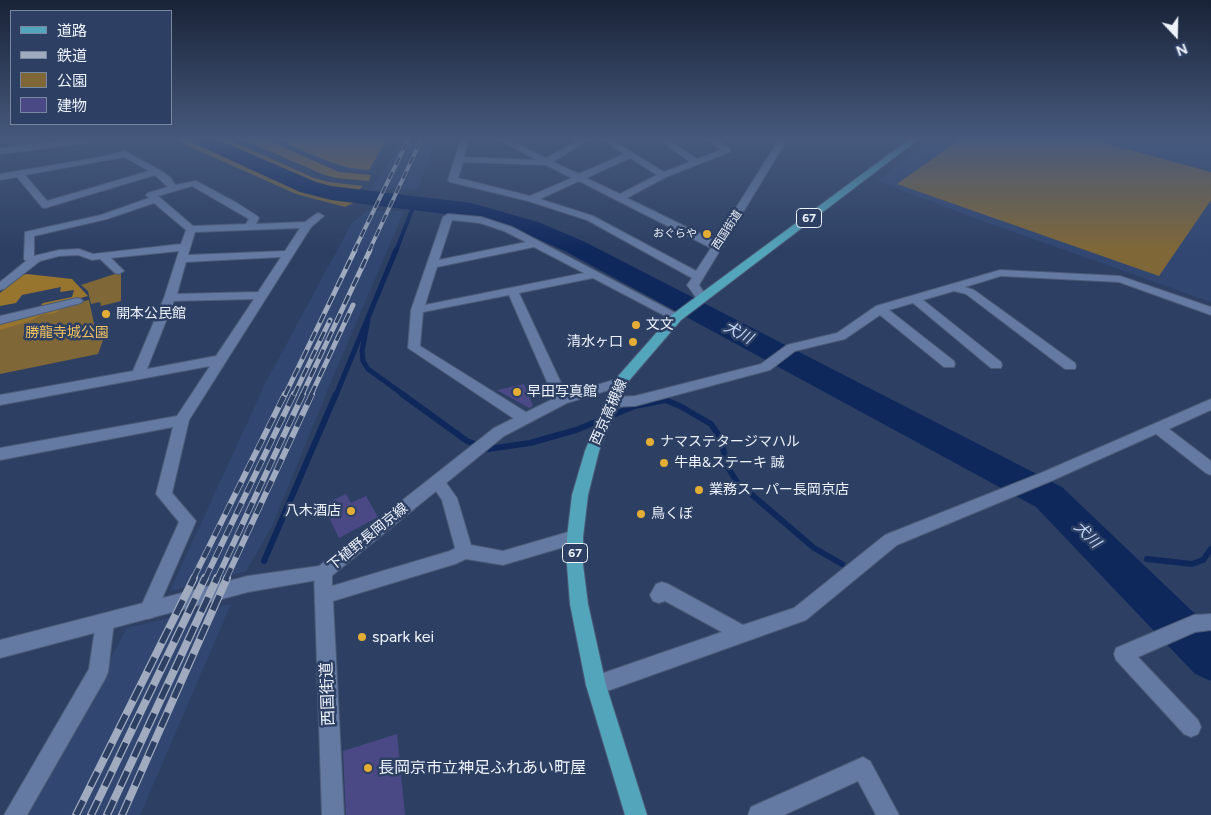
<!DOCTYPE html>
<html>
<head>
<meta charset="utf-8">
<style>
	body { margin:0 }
	#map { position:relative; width:1211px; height:815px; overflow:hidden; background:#2d4064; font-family:Figtree,"Noto Sans JP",sans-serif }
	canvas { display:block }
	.legend { position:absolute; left:10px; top:10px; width:162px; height:115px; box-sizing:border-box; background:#2d4064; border:1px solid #7a87a0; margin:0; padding:6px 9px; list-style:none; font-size:15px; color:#edf2fb }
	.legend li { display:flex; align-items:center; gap:10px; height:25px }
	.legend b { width:25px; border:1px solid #7a87a0 }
	.north { position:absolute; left:1151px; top:10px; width:50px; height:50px; -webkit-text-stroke:4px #2d4064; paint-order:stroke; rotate:159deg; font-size:14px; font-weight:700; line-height:20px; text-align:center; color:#edf2fb }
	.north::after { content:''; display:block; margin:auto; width:18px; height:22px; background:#edf2fb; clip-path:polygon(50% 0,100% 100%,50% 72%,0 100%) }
</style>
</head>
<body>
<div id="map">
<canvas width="1211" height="815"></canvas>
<ul class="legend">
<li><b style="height:6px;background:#53a5bb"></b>道路</li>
<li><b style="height:6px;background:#a0abbf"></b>鉄道</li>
<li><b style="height:14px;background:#806737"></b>公園</li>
<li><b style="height:14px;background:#4a4985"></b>建物</li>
</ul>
<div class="north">N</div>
</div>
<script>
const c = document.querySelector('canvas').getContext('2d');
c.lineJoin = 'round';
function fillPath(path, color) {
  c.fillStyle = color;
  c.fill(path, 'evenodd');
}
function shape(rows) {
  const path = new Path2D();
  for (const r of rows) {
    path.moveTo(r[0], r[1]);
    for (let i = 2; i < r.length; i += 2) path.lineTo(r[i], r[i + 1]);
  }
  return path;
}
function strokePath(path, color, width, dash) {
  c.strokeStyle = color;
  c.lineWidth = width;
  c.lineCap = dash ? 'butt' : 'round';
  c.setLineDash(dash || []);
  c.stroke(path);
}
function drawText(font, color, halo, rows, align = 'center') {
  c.font = font + ' Figtree,"Noto Sans JP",sans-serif';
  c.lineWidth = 5;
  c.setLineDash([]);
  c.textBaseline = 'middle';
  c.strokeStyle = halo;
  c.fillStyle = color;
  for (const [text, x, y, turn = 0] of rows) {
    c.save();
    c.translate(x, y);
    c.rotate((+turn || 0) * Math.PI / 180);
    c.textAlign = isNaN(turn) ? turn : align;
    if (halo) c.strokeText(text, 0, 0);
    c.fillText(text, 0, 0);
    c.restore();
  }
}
const built = shape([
	[268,138,391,138,371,172,348,170],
	[402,138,437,138,418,189,371,190,378,177,383,174],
	[933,138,1211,138,1211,302,983,221,877,181],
	[367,211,404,211,332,379,272,526,246,571,170,591,266,382,352,223],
	[231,604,140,815,27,815,127,628]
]);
const green = shape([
	[170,138,191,138,304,189,355,202,345,207,296,194],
	[207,138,225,138,314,178,329,182,363,186,359,190,325,187,306,182],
	[239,138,263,138,339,172,371,175,369,181,336,178,322,174],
	[274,138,387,138,369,170,350,168,330,162],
	[962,138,1086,138,1211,172,1211,200,1159,276,897,184],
	[121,272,121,301,101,306,100,302,91,304,88,291,81,285],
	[89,300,95,328,106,332,98,354,0,374,0,322]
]);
const forest = shape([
	[27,274,72,279,88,296,46,307,41,305,43,303,72,297,74,290,60,292,61,287,22,295,16,303,0,306,0,293,23,275],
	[59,307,62,308,56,313,41,315,30,321,0,330,0,324]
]);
const streamFar2 = shape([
	[396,251,415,202]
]);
const streamFar1 = shape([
	[368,320,362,351,363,361,368,369,404,395],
	[336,395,396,250]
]);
const stream = shape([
	[402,394,467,441,488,449,530,443,576,430,635,406,665,400,680,406,711,424,721,439,727,466,737,482,814,548,842,564],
	[1147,559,1192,564,1203,560,1211,549],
	[264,561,336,394]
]);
const river = shape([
	[188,138,214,138,316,182,331,186,471,203,538,222,583,241,1062,487,1211,629,1211,681,1195,674,1036,507,565,251,522,232,469,217,331,200,300,192,191,142,188,138]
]);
const building = shape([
	[524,384,533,406,529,408,497,390],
	[346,494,351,503,366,496,378,517,339,538,323,505],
	[397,734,405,815,346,815,343,751]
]);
const minor = shape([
	[71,138,83,138,89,141,85,143,0,154,0,148,73,140,71,138],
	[461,138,469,138,464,157,537,160,495,138,505,138,546,158,582,138,592,138,553,162,579,174,624,154,600,138,609,138,664,172,690,162,657,138,666,138,697,159,721,150,705,138,714,138,730,148,730,152,666,177,627,198,715,241,780,138,788,138,699,285,707,297,701,300,697,299,687,285,692,278,587,220,528,201,450,182,448,180,461,138],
	[630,158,657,175,620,194,586,178,630,158],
	[463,162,546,165,572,178,530,196,458,178,463,162],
	[579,181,711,248,696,271,593,216,540,199,579,181],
	[125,151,163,172,171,178,175,185,196,181,237,203,257,216,259,218,256,224,305,222,316,214,319,213,324,216,311,227,189,420,172,493,196,521,154,617,148,619,142,617,139,611,179,522,156,494,173,427,0,460,0,448,177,416,210,366,0,405,0,395,133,371,164,298,179,251,111,258,124,271,119,274,115,273,100,259,92,260,78,255,59,256,40,261,4,289,0,290,0,282,26,261,24,259,25,232,101,215,149,198,146,195,148,193,168,187,155,175,45,208,42,207,17,177,0,180,0,174,101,157,125,151],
	[124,157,149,171,47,201,25,175,124,157],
	[192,186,249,219,246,224,193,226,158,196,192,186],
	[154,203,186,230,181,244,93,254,79,249,59,250,34,256,34,236,107,219,154,203],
	[300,228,285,251,188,255,195,232,300,228],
	[281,257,258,292,177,294,186,262,281,257],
	[254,299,216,356,147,369,174,301,254,299],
	[448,214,481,217,512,227,683,317,681,320,673,320,593,278,519,293,569,400,567,403,562,405,557,403,555,400,509,295,423,312,420,346,529,414,531,418,529,422,519,422,408,348,411,310,443,217,448,214],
	[452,220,480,223,504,231,526,242,439,260,452,220],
	[534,247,584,273,425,305,437,267,534,247],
	[1000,270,1120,276,1211,307,1211,315,1119,282,1001,276,965,287,974,290,1075,363,1076,366,1075,369,1065,369,966,294,954,291,923,300,1001,362,1002,365,1001,368,991,368,913,303,889,310,954,361,955,364,954,367,944,367,880,315,845,339,795,351,770,370,635,406,612,407,607,405,605,402,607,399,612,397,635,396,761,364,787,345,837,333,876,306,1000,270],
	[77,298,81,299,83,301,81,303,0,324,0,316,77,298],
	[1211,399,1211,410,1169,429,1211,461,1211,475,1206,473,1156,434,1051,481,897,545,806,620,596,695,589,692,586,685,589,678,722,632,665,601,659,603,653,601,650,595,656,584,662,582,668,584,743,625,794,608,885,535,1041,473,1211,399],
	[437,475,442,477,457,498,471,545,503,551,575,530,581,532,583,537,581,542,503,565,466,559,455,564,333,601,344,815,322,815,314,573,317,568,323,565,329,568,332,573,332,586,450,551,455,548,442,500,429,481,432,477,437,475],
	[105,614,111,616,114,622,108,672,105,679,27,815,4,815,89,669,96,622,99,616,105,614],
	[1211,614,1211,630,1195,632,1138,657,1198,720,1201,727,1198,734,1191,737,1184,734,1116,660,1114,654,1116,648,1194,615,1211,614],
	[863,757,870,761,899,815,876,815,858,781,784,815,748,815,751,807,863,757]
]);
const secondary = shape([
	[620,378,625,379,627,382,625,385,567,403,504,436,329,578,248,592,0,658,0,640,248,576,319,566,494,428,557,397,620,378]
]);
const primary = shape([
	[911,138,920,138,681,320,626,384,599,451,588,495,583,537,583,565,588,604,606,685,647,815,625,815,586,685,570,604,567,565,567,537,572,495,585,451,613,382,673,314,911,138]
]);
const railFar3 = shape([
	[354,251,409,138],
	[369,251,422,138]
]);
const railFar2 = shape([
	[285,395,355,250],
	[294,395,330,320],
	[302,395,370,250],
	[311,395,353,305]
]);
const railFar1 = shape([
	[193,579,285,394],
	[205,579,294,394],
	[217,579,303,394],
	[226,579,312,394]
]);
const rail = shape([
	[76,815,194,578],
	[91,815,205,578],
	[107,815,217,578],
	[122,815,227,578]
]);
const markers = [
	[707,234,5,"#e4ad35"],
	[106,314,5,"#e4ad35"],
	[636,325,5,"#e4ad35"],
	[633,342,5,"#e4ad35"],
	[517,392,5,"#e4ad35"],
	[650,442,5,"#e4ad35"],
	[664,463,5,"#e4ad35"],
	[699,490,5,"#e4ad35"],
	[351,511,5,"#e4ad35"],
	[641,514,5,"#e4ad35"],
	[362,637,5,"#e4ad35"],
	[368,768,5,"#e4ad35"]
];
const farStreetnames = [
	["西国街道",727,230,-57]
];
const farPoinames = [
	["おぐらや",697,234]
];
const shields = [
	[809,218,25],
	[575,553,25]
];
const shieldNames = [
	["67",809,218],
	["67",575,553]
];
const poiNames = [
	["開本公民館",116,314],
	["文文",646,325],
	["清水ヶ口",623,342,"right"],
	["早田写真館",527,392],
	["ナマステタージマハル",660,442],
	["牛串&ステーキ 誠",674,463],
	["業務スーパー長岡京店",709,490],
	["八木酒店",341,511,"right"],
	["鳥くぼ",651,514]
];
const parkNames = [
	["勝龍寺城公園",67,333]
];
const streetNames = [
	["西京高槻線",609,412,-66],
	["下植野長岡京線",368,537,-39]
];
const waterNames = [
	["犬川",738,333,28],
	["犬川",1087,535,45]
];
const nearPoinames = [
	["spark kei",372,637],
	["長岡京市立神足ふれあい町屋",378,768]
];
const nearStreetnames = [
	["西国街道",328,694,-92]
];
fillPath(built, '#314772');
fillPath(green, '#806737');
fillPath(forest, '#98752e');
strokePath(streamFar2, '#0f285c', 4);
strokePath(streamFar1, '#0f285c', 5);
strokePath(stream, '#0f285c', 6);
fillPath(river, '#0f285c');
fillPath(building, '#4a4985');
strokePath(minor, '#4c5b77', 2);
strokePath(secondary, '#4c5b77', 2);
strokePath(primary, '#4c5b77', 2);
fillPath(minor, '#647aa2');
fillPath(secondary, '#647aa2');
fillPath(primary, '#53a5bb');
strokePath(railFar3, '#a0abbf', 4);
strokePath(railFar2, '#a0abbf', 5);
strokePath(railFar1, '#a0abbf', 6);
strokePath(rail, '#a0abbf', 8);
strokePath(railFar3, '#2d4064', 2.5, [8]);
strokePath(railFar2, '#2d4064', 3, [10]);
strokePath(railFar1, '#2d4064', 4.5, [12]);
strokePath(rail, '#2d4064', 5.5, [16]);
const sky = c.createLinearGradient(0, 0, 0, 252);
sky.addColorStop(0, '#192337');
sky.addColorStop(0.55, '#46597d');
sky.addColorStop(1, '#46597d00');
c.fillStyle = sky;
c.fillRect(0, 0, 1211, 252);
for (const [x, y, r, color] of markers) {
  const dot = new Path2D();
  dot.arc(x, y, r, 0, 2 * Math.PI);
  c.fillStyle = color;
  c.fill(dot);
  strokePath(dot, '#2d4064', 2);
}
drawText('11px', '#edf2fb', '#2d4064', farStreetnames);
drawText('11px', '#edf2fb', '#2d4064', farPoinames, 'right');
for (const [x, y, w] of shields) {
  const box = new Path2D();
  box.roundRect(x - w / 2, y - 9.5, w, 19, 4);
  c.fillStyle = '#2d4064';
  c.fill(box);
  strokePath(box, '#edf2fb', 1);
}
drawText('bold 12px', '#edf2fb', null, shieldNames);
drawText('14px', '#edf2fb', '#2d4064', poiNames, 'left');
drawText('14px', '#f2c15f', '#2d4064', parkNames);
drawText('14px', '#edf2fb', '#2d4064', streetNames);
drawText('italic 15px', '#c6d9fb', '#2d4064', waterNames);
drawText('16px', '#edf2fb', '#2d4064', nearPoinames, 'left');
drawText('16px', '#edf2fb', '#2d4064', nearStreetnames);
</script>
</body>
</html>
